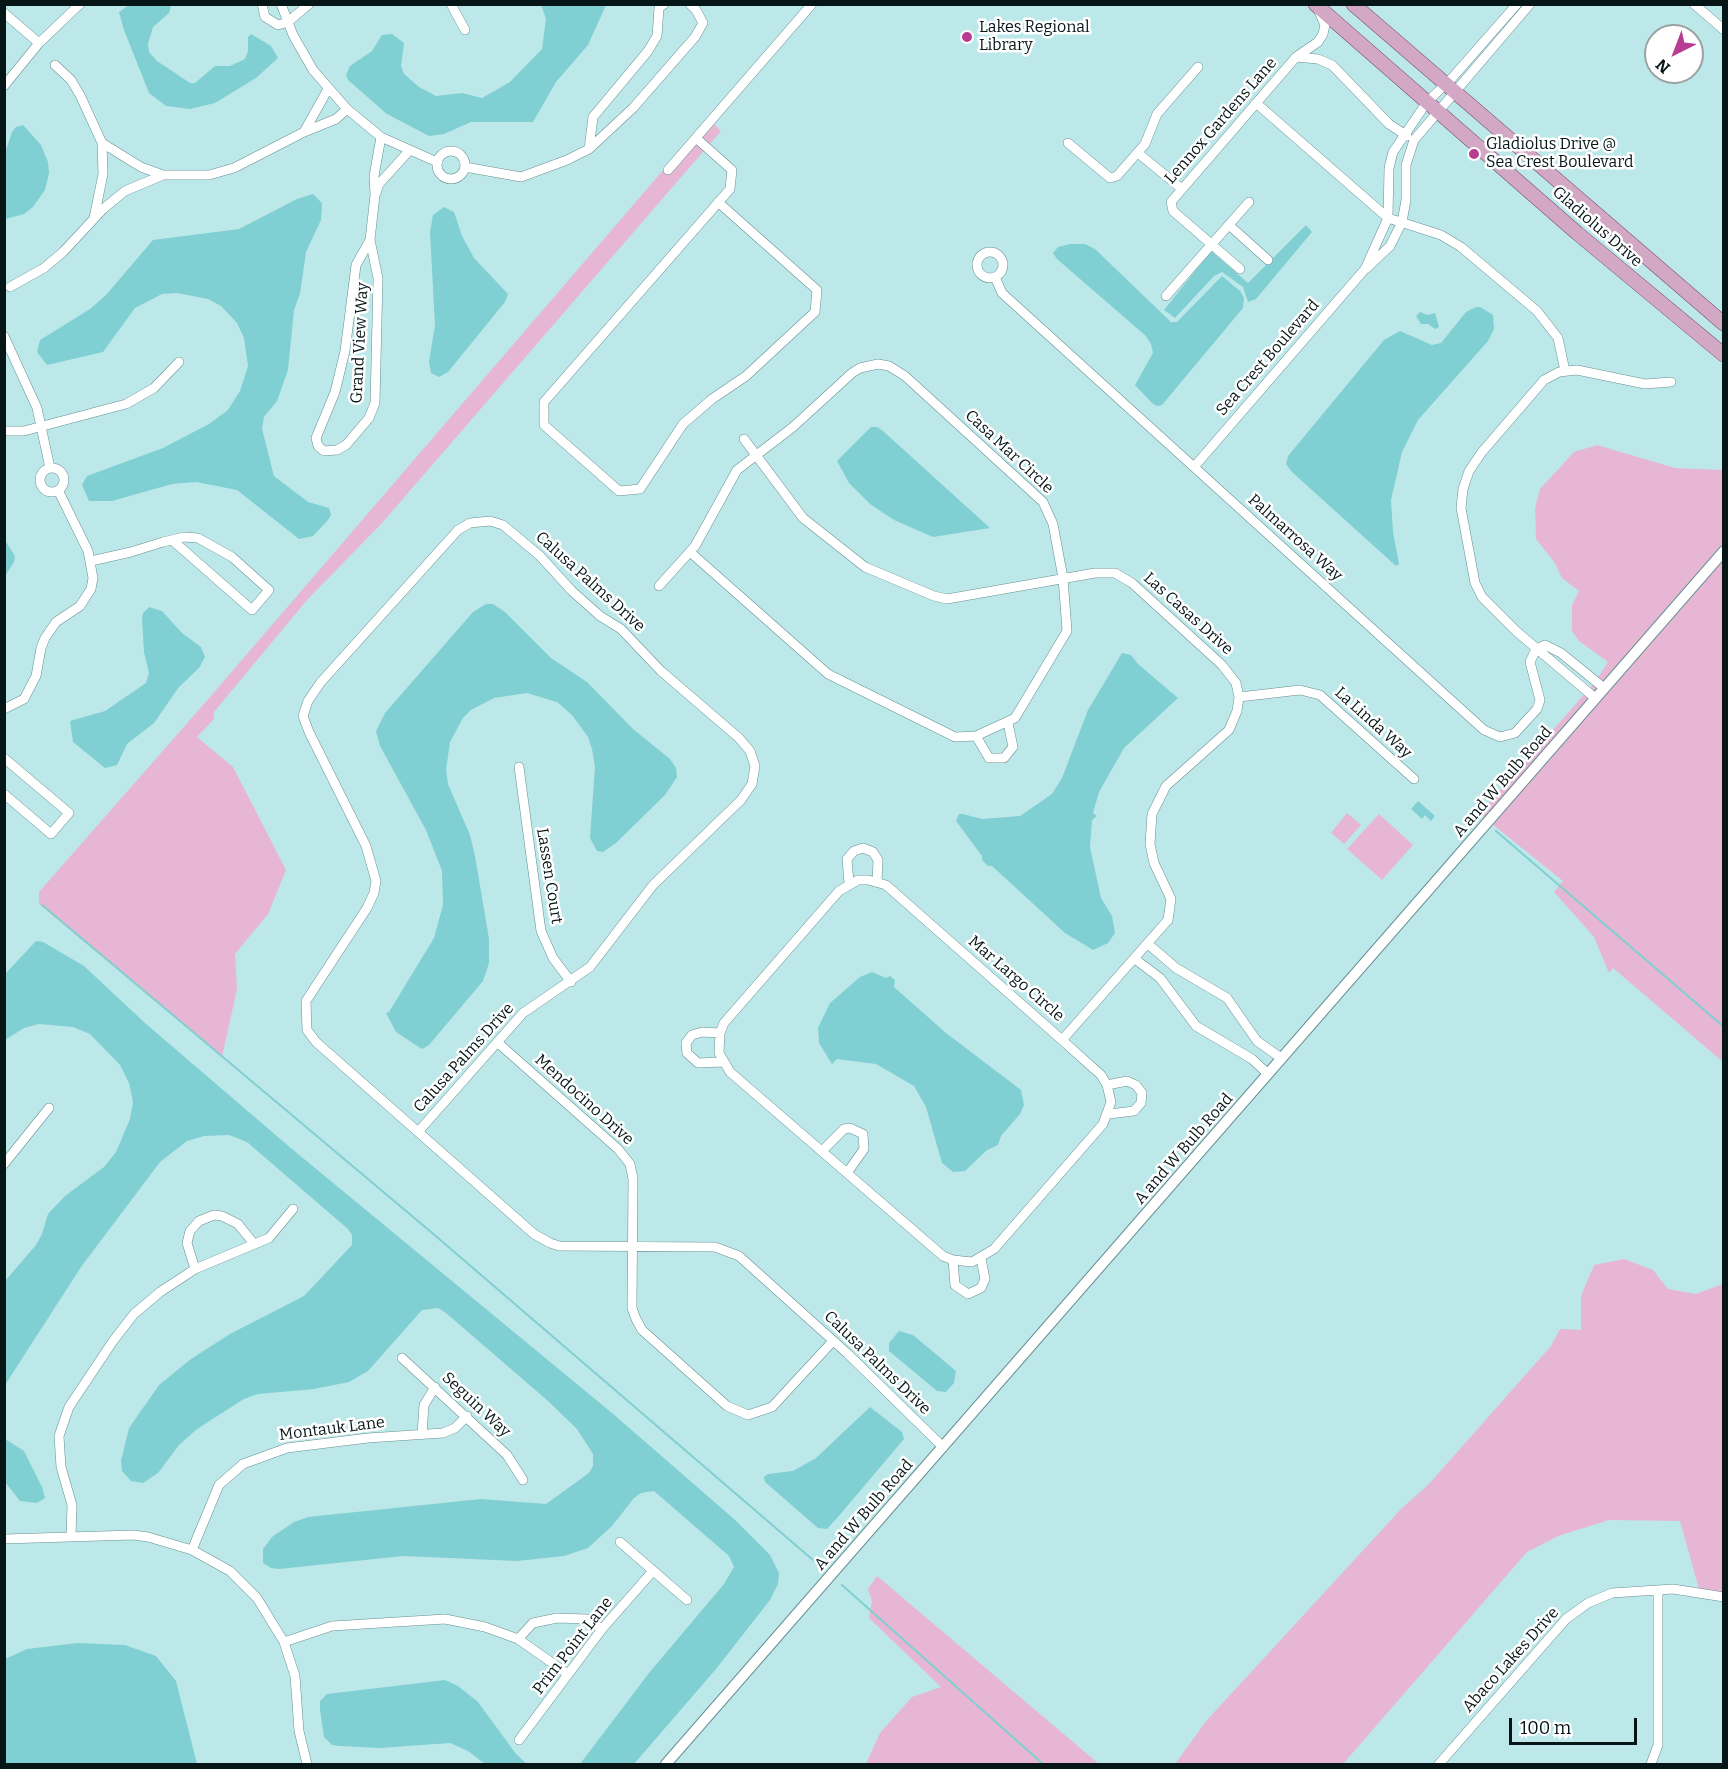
<!DOCTYPE html>
<html>
<head>
<meta charset="utf-8">
<style>
	body { margin:0 }
	#map { position:relative; width:1728px; height:1769px; overflow:hidden; background:#bde8e9; font-family:Bitter,serif }
	canvas { display:block }
	.frame { position:absolute; inset:0; border:6px solid #061616; pointer-events:none }
	.north { position:absolute; left:1644px; top:24px; width:60px; height:60px; box-sizing:border-box; background:#fff; border:2px solid #9ba2a2; border-radius:50%; rotate:222deg; font-size:16px; font-weight:700; line-height:24px; text-align:center; color:#061616 }
	.north::after { content:''; display:block; margin:auto; width:21px; height:27px; background:#b63d92; clip-path:polygon(50% 0,100% 100%,50% 72%,0 100%) }
	.scale { position:absolute; left:1509px; top:1718px; width:128px; height:27px; box-sizing:border-box; border:3px solid #061616; border-top:0; padding-left:8px; font-size:18px; line-height:21px; white-space:nowrap; color:#061616; -webkit-text-stroke:4px #fff; paint-order:stroke }
</style>
</head>
<body>
<div id="map">
<canvas width="1728" height="1769"></canvas>
<div class="frame"></div>
<div class="north">N</div>
<div class="scale">100 m</div>
</div>
<script>
const c = document.querySelector('canvas').getContext('2d');
c.lineJoin = 'round';
function fillPath(path, color) {
  c.fillStyle = color;
  c.fill(path, 'evenodd');
}
function shape(rows) {
  const path = new Path2D();
  for (const r of rows) {
    if (r.length === 3) {
      path.moveTo(r[0] + r[2], r[1]);
      path.arc(r[0], r[1], r[2], 0, 2 * Math.PI);
      continue;
    }
    path.moveTo(r[0], r[1]);
    for (let i = 2; i < r.length; i += 2) path.lineTo(r[i], r[i + 1]);
  }
  return path;
}
function strokePath(path, color, width, dash) {
  c.strokeStyle = color;
  c.lineWidth = width;
  c.lineCap = dash ? 'butt' : 'round';
  c.setLineDash(dash || []);
  c.stroke(path);
}
function drawText(font, color, halo, rows, align = 'center') {
  c.font = font + ' Bitter,serif';
  c.lineWidth = 5;
  c.setLineDash([]);
  c.textBaseline = 'middle';
  c.strokeStyle = halo;
  c.fillStyle = color;
  for (const [text, x, y, turn = 0] of rows) {
    c.save();
    c.translate(x, y);
    c.rotate((+turn || 0) * Math.PI / 180);
    c.textAlign = isNaN(turn) ? turn : align;
    if (halo) c.strokeText(text, 0, 0);
    c.fillText(text, 0, 0);
    c.restore();
  }
}
const green = shape([
	[708,118,721,131,382,523,307,600,214,712,214,719,197,737,233,767,286,870,268,914,235,954,237,989,222,1057,39,904,39,892,210,697],
	[1597,445,1675,468,1723,470,1723,543,1485,818,1480,813,1596,681,1608,662,1579,641,1572,631,1572,605,1579,591,1562,578,1555,563,1536,539,1535,508,1540,489,1574,452],
	[1723,558,1723,1062,1613,968,1609,973,1594,937,1554,892,1563,881,1492,824],
	[1347,813,1361,825,1344,844,1331,833],
	[1379,814,1413,845,1382,880,1347,849],
	[1624,1259,1653,1270,1668,1289,1696,1294,1723,1284,1723,1593,1699,1589,1680,1521,1609,1520,1558,1536,1527,1552,1343,1764,1175,1764,1207,1720,1402,1508,1428,1485,1551,1346,1560,1329,1581,1330,1581,1296,1594,1265],
	[877,1576,1099,1764,866,1764,880,1733,912,1697,941,1687,869,1618,872,1601,868,1589]
]);
const water = shape([
	[129,5,171,6,169,13,153,27,148,44,149,52,157,61,190,83,195,83,215,66,230,66,245,59,248,51,248,37,251,34,271,46,278,58,256,78,215,103,190,109,166,106,149,93,124,30,119,12],
	[541,5,606,5,588,45,556,82,533,122,471,122,444,134,429,136,387,114,348,80,346,75,350,66,372,51,382,35,392,34,404,43,401,66,404,74,419,87,436,96,462,93,482,98,510,82,542,49,546,19],
	[23,125,41,145,48,162,49,173,45,190,33,207,24,214,5,219,5,153,12,132,16,127],
	[313,194,322,203,321,220,306,252,300,294,294,310,288,370,277,401,264,417,262,429,274,476,308,502,329,508,331,515,328,520,313,536,299,539,237,490,196,482,172,484,112,501,89,501,82,485,87,476,163,448,209,424,228,410,240,391,248,366,244,338,237,323,221,306,208,299,177,293,162,294,135,308,103,352,47,365,37,352,40,340,90,309,106,295,153,240,239,229,297,199],
	[444,207,454,212,462,236,474,258,508,294,505,302,448,372,439,377,431,373,429,362,435,325,430,232,433,215],
	[1306,225,1312,232,1256,299,1248,302,1243,287,1222,272,1214,276,1175,318,1164,310,1211,251,1248,283],
	[1070,244,1085,244,1095,249,1171,322,1177,322,1222,276,1240,291,1244,298,1243,308,1162,405,1157,406,1152,403,1135,385,1153,353,1151,344,1146,336,1057,259,1053,253,1058,247],
	[1476,307,1480,307,1493,315,1494,329,1488,341,1418,420,1402,452,1391,500,1393,532,1399,564,1396,566,1292,472,1286,464,1288,456,1384,340,1400,331,1432,345,1441,343,1466,312],
	[1420,312,1427,315,1435,313,1439,327,1435,329,1428,324,1421,324,1416,316],
	[871,427,877,427,883,431,990,528,933,537,894,520,870,504,849,483,837,461],
	[5,540,15,556,14,562,5,576],
	[486,604,493,604,505,612,551,658,587,682,633,729,670,759,676,768,677,777,665,795,616,843,603,852,597,851,590,838,595,767,592,749,588,737,572,715,557,702,527,693,494,698,471,710,463,718,450,742,446,770,448,784,470,835,475,856,489,939,489,963,483,981,429,1045,422,1049,396,1032,386,1013,389,1012,434,938,443,905,442,871,426,830,380,746,376,731,385,713,473,612],
	[149,607,162,611,182,633,201,647,205,657,199,668,179,687,154,723,127,744,117,765,105,768,73,742,70,721,105,711,146,683,149,673,144,652,142,619,143,613],
	[1122,653,1131,655,1138,664,1178,698,1124,748,1099,792,1093,813,1097,816,1092,820,1090,847,1101,898,1112,916,1115,933,1108,943,1093,950,1065,933,992,866,988,866,982,860,982,856,956,821,959,814,963,814,982,819,1020,816,1052,794,1062,778,1088,710],
	[1418,801,1435,816,1431,821,1425,815,1422,819,1411,809],
	[36,941,43,942,84,966,145,1023,292,1149,612,1413,734,1519,770,1555,779,1573,778,1584,770,1600,716,1669,634,1764,580,1764,649,1673,724,1584,734,1567,729,1556,654,1491,641,1493,634,1498,612,1526,588,1548,564,1556,517,1561,403,1556,279,1569,271,1568,263,1563,263,1549,272,1537,294,1522,308,1517,481,1499,546,1504,589,1473,593,1466,593,1454,577,1429,548,1401,446,1313,438,1308,422,1310,368,1371,349,1382,314,1389,258,1394,244,1399,197,1429,179,1445,158,1473,143,1483,131,1481,122,1471,121,1461,129,1428,159,1385,191,1359,230,1334,304,1296,352,1245,352,1235,348,1229,247,1142,229,1135,204,1136,187,1141,160,1162,81,1267,5,1385,5,1281,36,1245,42,1234,48,1214,65,1196,104,1167,116,1152,130,1119,133,1102,129,1083,120,1065,90,1034,73,1027,39,1024,24,1028,5,1040,5,974],
	[872,972,886,978,890,976,895,980,894,987,946,1033,1021,1090,1024,1105,1020,1114,1001,1136,998,1145,987,1150,965,1171,953,1172,942,1163,926,1107,914,1086,876,1064,837,1059,832,1064,819,1043,818,1028,830,1003,860,977],
	[899,1331,913,1335,956,1371,954,1383,946,1392,937,1391,889,1351,889,1343],
	[870,1407,902,1432,904,1439,838,1517,827,1529,818,1528,765,1482,764,1477,768,1474,793,1471,816,1458],
	[5,1439,24,1451,42,1487,45,1498,37,1503,20,1501,5,1482],
	[78,1643,125,1645,156,1656,176,1681,197,1764,5,1764,5,1659,27,1649],
	[445,1680,458,1686,478,1702,516,1754,527,1764,485,1764,468,1751,450,1743,380,1748,340,1746,332,1745,324,1737,320,1710,320,1701,327,1694]
]);
const stream = shape([
	[1496,831,1724,1027],
	[42,905,431,1232,820,1566],
	[842,1585,1043,1764]
]);
const minor = shape([
	[262,4,265,17,278,25,288,22,309,4],
	[281,4,293,35,313,70,347,109,381,137,437,162],
	[451,4,465,30],
	[1694,4,1724,30],
	[4,13,39,43],
	[1296,57,1318,59,1332,65,1389,124,1407,136],
	[55,65,71,80,80,95,102,143,141,167,163,175],
	[4,86,39,43,80,4],
	[1256,103,1388,218,1441,235,1461,247,1537,311,1558,338,1565,371],
	[304,132,328,89],
	[696,138,732,170,730,189,544,402,544,425,619,491,640,489,683,424,712,399,746,376,815,312,817,290,718,202],
	[1068,143,1110,178,1117,176,1145,144,1157,114,1198,67],
	[589,149,593,117,648,51,657,36,659,8,664,4],
	[451,165,14],
	[1138,153,1182,189],
	[465,167,521,177,567,160,589,149,633,108,695,37,703,23,696,10,690,4],
	[668,170,812,4],
	[376,193,379,184,409,151],
	[94,218,103,174,102,143],
	[1229,225,1268,260],
	[370,240,378,278,375,403,369,418,346,445,337,450,324,451,318,446,316,438,335,392,345,351,356,265,370,240,375,195,374,176,381,137],
	[990,265,13],
	[1367,268,1390,246,1402,222,1406,200,1406,165,1414,140,1530,4],
	[1240,269,1173,211,1171,202,1296,57,1318,42,1323,34,1325,25,1318,9],
	[995,277,1002,293,1484,730,1500,737,1515,733,1537,709,1540,700,1530,662,1536,649],
	[10,287,44,268,63,252,103,209,125,191,163,175,209,175,234,168,304,132,336,119,347,109],
	[1166,296,1249,202],
	[4,336,37,408,50,468],
	[4,431,24,431,126,404,154,388,179,362],
	[744,439,803,518,865,567,934,596,947,599,1095,573,1115,573,1132,583,1222,665,1236,683,1239,697,1237,711,1229,730,1166,786,1152,814,1150,844,1154,863,1171,899,1168,920,1062,1040],
	[1194,467,1365,269,1388,218,1389,168,1393,152,1427,102,1452,78,1517,4],
	[52,480,12],
	[91,561,131,552,163,542,184,537,198,538,232,557,269,590,252,610,172,540],
	[659,586,695,546,737,470,793,427,852,373,860,368,878,364,889,366,905,376,1043,502,1053,524,1063,578,1067,631,1015,718,976,736,955,737,828,674,690,552],
	[1536,649,1545,645,1561,653,1604,688],
	[1239,697,1300,690,1320,695,1414,779],
	[1595,698,1516,631,1482,597,1475,583,1461,508,1463,489,1469,471,1482,452,1544,380,1559,372,1577,370,1645,384,1671,382],
	[4,709,24,699,36,676,41,648,45,638,56,622,80,606,91,589,93,578,88,551,58,490],
	[976,736,989,758,1004,758,1013,747,1008,723],
	[4,758,69,813,51,834,4,794],
	[519,767,541,931,553,958,571,982],
	[858,880,868,880,886,885,1062,1040,1101,1075,1107,1085,1111,1102,1103,1124,994,1249,972,1262,953,1260,943,1256,730,1072,719,1053,720,1033,724,1023,839,891,858,880],
	[849,883,847,859,854,851,863,848,873,852,878,860,877,882],
	[1148,944,1176,968,1227,998,1257,1041,1281,1058],
	[1135,959,1160,978,1196,1026,1252,1059,1268,1074],
	[720,1033,702,1032,692,1035,686,1043,687,1053,698,1063,722,1062],
	[497,1042,618,1149,630,1164,633,1179,632,1308,636,1319,642,1330,727,1406,748,1415,772,1407,833,1341],
	[1107,1085,1127,1081,1136,1085,1142,1093,1141,1103,1134,1111,1109,1114],
	[418,1132,523,1013,590,967,653,885,741,800,752,784,755,766,750,751,739,738,661,671,621,629,600,616,572,591,540,556,503,525,490,521,470,523,458,530,321,682,308,701,303,716,309,732,366,846,376,881,374,893,367,908,306,1001,307,1030,316,1042,534,1234,550,1243,559,1246,715,1247,739,1256,848,1354,943,1447],
	[822,1151,844,1129,850,1128,863,1134,864,1149,847,1173],
	[4,1164,49,1108],
	[953,1260,955,1285,968,1294,981,1288,985,1279,981,1259],
	[195,1269,187,1243,190,1231,199,1221,214,1215,222,1216,238,1224,254,1244],
	[402,1358,507,1455,523,1480],
	[422,1434,424,1405,435,1387],
	[71,1537,72,1505,61,1467,59,1436,69,1407,113,1341,134,1314,160,1292,195,1269,269,1238,293,1209],
	[4,1539,133,1535,148,1537,192,1550,230,1571,257,1598,284,1642,295,1676,299,1731,307,1764],
	[620,1542,687,1600],
	[192,1550,219,1485,243,1464,287,1448,368,1438,443,1433,455,1428,467,1416],
	[518,1639,533,1623,557,1618,587,1619,602,1629],
	[284,1642,332,1626,445,1619,485,1627,518,1639,568,1674],
	[519,1740,602,1629,652,1572],
	[1439,1764,1566,1619,1588,1603,1612,1593,1673,1589,1724,1597],
	[1651,1764,1658,1745,1658,1590]
]);
const tertiary = shape([
	[666,1764,1724,551]
]);
const primary = shape([
	[1315,4,1577,233,1724,355],
	[1353,4,1724,324]
]);
const markers = [
	[967,37,6,"#b63d92"],
	[1474,154,6,"#b63d92"]
];
const poiNames = [
	["Lakes Regional",979,28],
	["Library",979,46],
	["Gladiolus Drive @",1486,145],
	["Sea Crest Boulevard",1486,163]
];
const streetNames = [
	["Lennox Gardens Lane",1221,121,-49],
	["Gladiolus Drive",1597,227,41],
	["Grand View Way",360,343,-87],
	["Sea Crest Boulevard",1268,358,-49],
	["Casa Mar Circle",1009,452,43],
	["Palmarrosa Way",1295,538,42],
	["Calusa Palms Drive",590,582,42],
	["Las Casas Drive",1188,614,42],
	["La Linda Way",1373,723,42],
	["A and W Bulb Road",1503,782,-49],
	["Lassen Court",549,876,81],
	["Mar Largo Circle",1016,979,41],
	["Calusa Palms Drive",464,1058,-48],
	["Mendocino Drive",584,1100,42],
	["A and W Bulb Road",1184,1149,-49],
	["Calusa Palms Drive",877,1363,44],
	["Seguin Way",476,1405,43],
	["Montauk Lane",332,1429,-7],
	["A and W Bulb Road",864,1515,-49],
	["Prim Point Lane",573,1646,-52],
	["Abaco Lakes Drive",1511,1660,-48]
];
fillPath(green, '#e7b6d4');
fillPath(water, '#80cfd2');
strokePath(stream, '#80cfd2', 2);
strokePath(minor, '#678f91', 10);
strokePath(tertiary, '#678f91', 12);
strokePath(primary, '#784f6d', 15);
strokePath(minor, '#fff', 9);
strokePath(tertiary, '#fff', 10);
strokePath(primary, '#d3a8c4', 14);
for (const [x, y, r, color] of markers) {
  const dot = new Path2D();
  dot.arc(x, y, r, 0, 2 * Math.PI);
  c.fillStyle = color;
  c.fill(dot);
  strokePath(dot, '#fff', 2);
}
drawText('16px', '#061616', '#fff', poiNames, 'left');
drawText('16px', '#061616', '#fff', streetNames);
</script>
</body>
</html>
